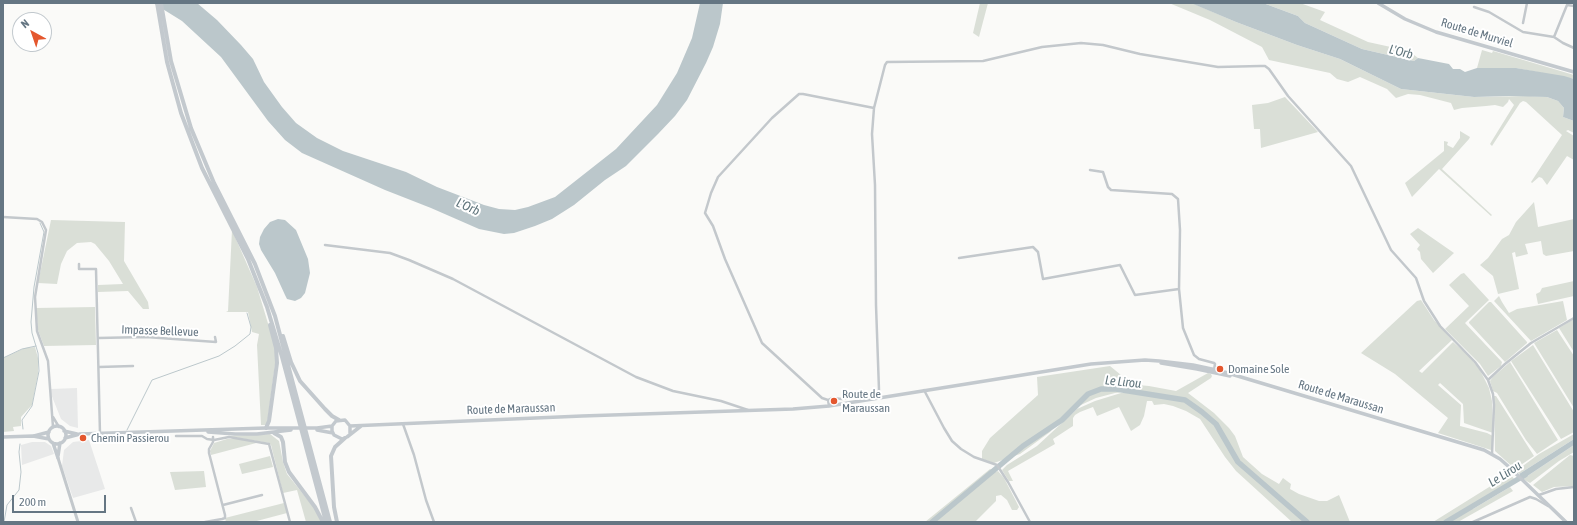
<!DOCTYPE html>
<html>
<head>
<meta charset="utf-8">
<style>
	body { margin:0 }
	#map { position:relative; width:1577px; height:525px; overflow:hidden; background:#fafaf8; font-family:"Asap Condensed",sans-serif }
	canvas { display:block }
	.frame { position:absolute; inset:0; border:4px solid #657683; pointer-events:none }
	.north { position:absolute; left:12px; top:12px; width:40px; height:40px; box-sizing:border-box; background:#fff; border:1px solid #c1c8cd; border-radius:50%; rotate:320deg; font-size:11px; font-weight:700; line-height:16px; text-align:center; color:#657683 }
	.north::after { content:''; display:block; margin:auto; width:14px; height:18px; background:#e4572e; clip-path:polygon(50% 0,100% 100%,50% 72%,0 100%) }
	.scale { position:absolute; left:12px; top:495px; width:94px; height:18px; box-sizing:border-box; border:2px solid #657683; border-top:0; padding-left:5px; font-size:12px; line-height:14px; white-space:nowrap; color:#657683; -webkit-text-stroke:3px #fff; paint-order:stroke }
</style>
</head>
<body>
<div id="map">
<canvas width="1577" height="525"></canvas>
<div class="frame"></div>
<div class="north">N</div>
<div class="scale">200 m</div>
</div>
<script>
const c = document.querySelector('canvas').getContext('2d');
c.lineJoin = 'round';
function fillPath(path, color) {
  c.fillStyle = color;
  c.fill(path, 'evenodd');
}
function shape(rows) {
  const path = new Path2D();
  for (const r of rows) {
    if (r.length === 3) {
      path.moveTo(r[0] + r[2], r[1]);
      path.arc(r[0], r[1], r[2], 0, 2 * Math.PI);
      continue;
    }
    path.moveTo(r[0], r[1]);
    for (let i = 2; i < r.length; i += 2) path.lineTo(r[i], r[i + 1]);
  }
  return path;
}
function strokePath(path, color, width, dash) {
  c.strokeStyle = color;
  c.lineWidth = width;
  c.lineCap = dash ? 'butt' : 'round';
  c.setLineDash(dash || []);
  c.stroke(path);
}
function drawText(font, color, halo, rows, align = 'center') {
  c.font = font + ' "Asap Condensed",sans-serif';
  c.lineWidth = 4;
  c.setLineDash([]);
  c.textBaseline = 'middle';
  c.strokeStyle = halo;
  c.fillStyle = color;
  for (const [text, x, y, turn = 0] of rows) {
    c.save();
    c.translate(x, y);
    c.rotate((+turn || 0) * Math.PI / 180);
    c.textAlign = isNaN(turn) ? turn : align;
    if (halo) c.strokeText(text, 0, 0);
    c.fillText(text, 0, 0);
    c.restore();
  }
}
const built = shape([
	[77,388,78,428,70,426,61,419,51,394,51,389],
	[89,440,105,489,73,498,62,466,64,450,73,442],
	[32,442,45,442,51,446,54,454,22,465,21,445]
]);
const green = shape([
	[980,3,988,3,979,37,973,33],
	[1169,3,1192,3,1236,22,1297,45,1340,59,1401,89,1474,97,1529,96,1547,97,1558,101,1564,108,1563,117,1574,121,1574,133,1568,130,1566,131,1574,136,1574,160,1567,156,1547,185,1542,178,1539,177,1532,183,1531,182,1562,135,1526,102,1523,101,1520,103,1492,146,1490,144,1493,139,1514,105,1509,99,1508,102,1503,107,1495,105,1486,106,1462,108,1454,110,1451,103,1420,95,1408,94,1396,98,1387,89,1360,77,1348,82,1337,79,1330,73,1269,60,1262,47,1210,20],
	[1263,3,1300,3,1325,12,1320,20,1368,42,1409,51,1418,58,1414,61,1362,49,1305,23,1298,16],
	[1482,50,1492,53,1493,51,1574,75,1574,79,1516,68,1477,68],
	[1285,97,1318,132,1261,148,1260,129,1254,129,1252,105,1268,103],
	[1460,131,1470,137,1469,139,1442,169,1492,215,1491,216,1439,169,1412,197,1405,183,1444,151,1444,141,1448,142,1447,145,1453,148,1460,138],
	[1534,202,1538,227,1574,219,1574,251,1546,256,1543,254,1541,241,1525,244,1528,254,1516,257,1515,252,1512,253,1519,289,1498,294,1493,276,1480,265,1488,258,1502,239,1509,235,1516,222],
	[51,220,125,222,124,261,148,302,149,309,143,309,128,291,98,292,98,285,123,284,109,261,95,244,91,242,77,243,67,251,61,264,57,284,38,283],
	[1418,228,1454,253,1433,273,1421,259,1420,252,1417,249,1420,245,1410,234],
	[232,230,257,287,273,340,276,357,267,425,261,425,257,345,259,334,252,332,248,312,226,312,228,311],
	[1464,273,1489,300,1465,323,1502,362,1501,366,1488,376,1480,364,1445,329,1469,306,1449,285,1461,274],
	[1574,281,1574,296,1538,304,1536,294,1540,292,1542,288],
	[1499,296,1502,302,1509,313,1517,309,1563,301,1567,320,1531,341,1494,301],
	[1421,300,1434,320,1452,340,1419,371,1422,373,1453,342,1468,355,1480,370,1489,388,1492,401,1493,433,1464,423,1463,404,1440,383,1438,385,1461,405,1460,426,1487,433,1493,436,1492,449,1491,450,1438,433,1448,418,1395,374,1361,353,1417,301],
	[1489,302,1491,302,1527,342,1527,343,1505,362,1469,323,1469,322],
	[95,307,96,345,44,346,38,330,36,308],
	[1574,319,1574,352,1559,328],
	[1557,330,1574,356,1574,408,1534,343],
	[1533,345,1574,412,1574,432,1561,439,1511,361],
	[35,347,38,358,38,374,32,405,21,417,21,426,13,427,14,431,3,432,3,358,25,348],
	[1510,362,1558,440,1537,454,1526,440,1497,393,1493,391,1490,381,1493,377],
	[1110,366,1121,375,1127,384,1149,386,1176,391,1208,373,1211,374,1212,376,1211,378,1188,393,1214,413,1229,428,1235,436,1243,457,1262,474,1279,484,1283,478,1291,484,1290,489,1299,494,1319,501,1327,501,1339,495,1350,522,1292,522,1236,471,1225,457,1200,419,1186,411,1173,406,1164,404,1154,405,1152,401,1147,401,1144,416,1140,425,1131,431,1119,407,1097,416,1093,407,1080,412,1075,415,1073,418,1073,426,1053,439,1055,444,1008,471,1013,481,1009,481,1002,470,1007,465,1037,446,1077,409,1095,401,1121,393,1128,393,1182,400,1183,398,1131,391,1115,393,1096,398,1070,410,1050,432,1020,454,994,463,982,459,982,451,990,438,1038,395,1037,377],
	[1494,396,1496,396,1534,456,1515,469,1495,451],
	[270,434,279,441,283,462,287,474,316,510,322,522,306,522,297,490,283,493,271,445,269,443,227,436],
	[1574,434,1574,439,1519,474,1516,471,1539,454],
	[227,439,240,439,260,442,211,455,210,451,214,443],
	[1574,445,1574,452,1559,461,1530,483,1523,479],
	[1570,455,1574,456,1574,486,1554,487,1542,492,1533,485],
	[270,456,273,467,242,474,239,464],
	[990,469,993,470,961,497,930,522,925,522],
	[204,471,206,487,175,490,170,472],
	[998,471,1004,478,1019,507,1017,510,1012,510,1007,500,1001,495,996,496,996,501,975,522,934,522,995,472],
	[1510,474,1515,480,1471,506,1473,509,1510,487,1513,491,1458,522,1433,522],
	[284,503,287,513,253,522,226,522,225,518]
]);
const water = shape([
	[153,3,197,3,217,20,241,45,253,59,264,82,282,107,296,123,317,138,343,151,406,172,437,187,484,205,499,209,515,210,528,207,555,197,616,149,657,105,677,73,692,38,700,3,723,3,720,24,713,47,706,63,687,100,675,116,658,134,626,166,605,180,574,205,552,219,535,226,514,233,504,234,479,229,431,208,385,190,302,153,285,140,268,121,221,57,182,21],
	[1191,3,1263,3,1298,16,1305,23,1362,49,1414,61,1418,58,1449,64,1453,69,1460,69,1465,72,1477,68,1516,68,1564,76,1574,79,1574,121,1563,117,1564,108,1558,101,1547,97,1509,96,1474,97,1401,89,1340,59,1297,45,1236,22],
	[278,219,285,220,296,230,308,259,310,273,305,293,301,298,295,301,287,299,285,295,275,273,261,250,259,244,260,237,264,229,270,222],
	[1574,439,1574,445,1523,479,1519,474]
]);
const stream = shape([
	[3,358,22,349,36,346],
	[23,429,22,420,32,406,39,371,38,353,32,333,31,322,34,287,44,232,40,223],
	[127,430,152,380,219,356,235,346,250,334,251,327,247,313],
	[4,522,7,505,19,490,21,472,19,452,20,444]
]);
const river = shape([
	[932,522,1023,446,1062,420,1088,394,1101,389,1116,389,1185,400,1202,412,1216,424,1238,462,1307,522],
	[1446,522,1525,475]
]);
const minor = shape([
	[1567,5,1574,6],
	[1474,7,1489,12,1523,32,1554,37,1563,43,1574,48],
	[1523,23,1527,3],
	[1554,37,1567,5],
	[1090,170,1103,172,1108,187,1111,190,1172,194,1178,199,1180,230,1179,289,1183,328,1194,355,1199,359,1214,363,1215,364,1214,370],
	[3,217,37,219,42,222,46,230,35,297,37,331,48,361,53,427],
	[325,245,390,253,409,260,453,279,636,377,673,391,721,401,748,410],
	[959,258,1033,247,1038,252,1043,279,1120,265,1135,295,1179,289],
	[79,264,79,269,96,269,100,434],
	[98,338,146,337,216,342,215,337],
	[99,367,133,366],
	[924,390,944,428,952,441,961,449,974,457,997,465,1008,482,1030,522],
	[828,400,832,398,842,399,877,393,879,390,876,305,875,185,872,134,874,108,885,65,887,62,983,61,1042,47,1081,43,1103,45,1140,54,1218,67,1260,66,1265,66,1269,69,1288,96,1351,166,1391,250,1416,278,1424,301,1440,326,1475,362,1488,380],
	[829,406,828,400,822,398,762,343,725,259,713,226,705,213,711,193,718,177,772,118,799,94,803,94,874,108],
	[53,417,59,427],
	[403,424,414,455,426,500,434,522],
	[176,436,202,436,207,439,214,440,229,437,269,444,290,522],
	[1492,454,1494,405,1493,394,1488,380,1505,364,1531,343,1574,318],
	[1539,495,1556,489,1574,487],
	[223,505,262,495],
	[131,508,136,522],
	[205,522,222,519,225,518,225,515,209,453,209,449,213,442,213,437],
	[1473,522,1530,497,1536,499,1548,506]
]);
const tertiary = shape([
	[58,458,78,522]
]);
const secondary = shape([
	[1378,3,1405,19,1436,32,1574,72],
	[1161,363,1197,369,1230,376],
	[350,426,582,416,793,409,829,406,1091,364,1145,360,1159,361,1193,365,1221,371,1484,450,1500,459,1508,466,1566,522],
	[57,435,9],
	[317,430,333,433],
	[64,431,77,434],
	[208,432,235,434,257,434,291,430],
	[350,433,350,426,345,420,336,421,332,426,332,431,334,435,342,439,347,437,361,426],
	[34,436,49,432],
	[3,437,33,436,49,439],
	[65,438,80,434,266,428,317,428,332,426],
	[53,443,58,458],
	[58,456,60,443]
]);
const trunk = shape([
	[157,3,167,62,181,113,202,168,248,259,267,307,282,357,326,522],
	[161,3,171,61,191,128,214,183,255,264,275,316,330,522],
	[283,336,291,362,300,381,325,409,332,416,339,420],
	[266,428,269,421,277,363,276,348,270,325],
	[274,433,281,437,283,442,285,462,289,472,315,507,323,522],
	[337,522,334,507,331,456,335,447,345,438]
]);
const markers = [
	[1220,369,4,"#e4572e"],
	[834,401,4,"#e4572e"],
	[83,438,4,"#e4572e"]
];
const streetNames = [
	["Route de Murviel",1477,33,17],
	["Impasse Bellevue",160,331,2],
	["Route de Maraussan",1341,397,17],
	["Route de Maraussan",511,409,-2]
];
const poiNames = [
	["Domaine Sole",1228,369],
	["Route de",842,394],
	["Maraussan",842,408],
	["Chemin Passierou",91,438]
];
const waterNames = [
	["L'Orb",1401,52,14],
	["L'Orb",468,207,24],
	["Le Lirou",1123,382,6],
	["Le Lirou",1505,474,-32]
];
fillPath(built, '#e8e9e9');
fillPath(green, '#dadfd7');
fillPath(water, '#bbc7cb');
strokePath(stream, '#bbc7cb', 1);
strokePath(river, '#bbc7cb', 5.5);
strokePath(minor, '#c3c8cc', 2.5);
strokePath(tertiary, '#c3c8cc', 3);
strokePath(secondary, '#c3c9ce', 3.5);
strokePath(trunk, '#c3c9ce', 4);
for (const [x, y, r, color] of markers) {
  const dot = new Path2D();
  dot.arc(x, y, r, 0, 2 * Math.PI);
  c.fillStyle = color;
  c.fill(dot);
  strokePath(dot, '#fff', 1.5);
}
drawText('12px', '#657683', '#fff', streetNames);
drawText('12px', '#657683', '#fff', poiNames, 'left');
drawText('italic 13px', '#60757c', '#fff', waterNames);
</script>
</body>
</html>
